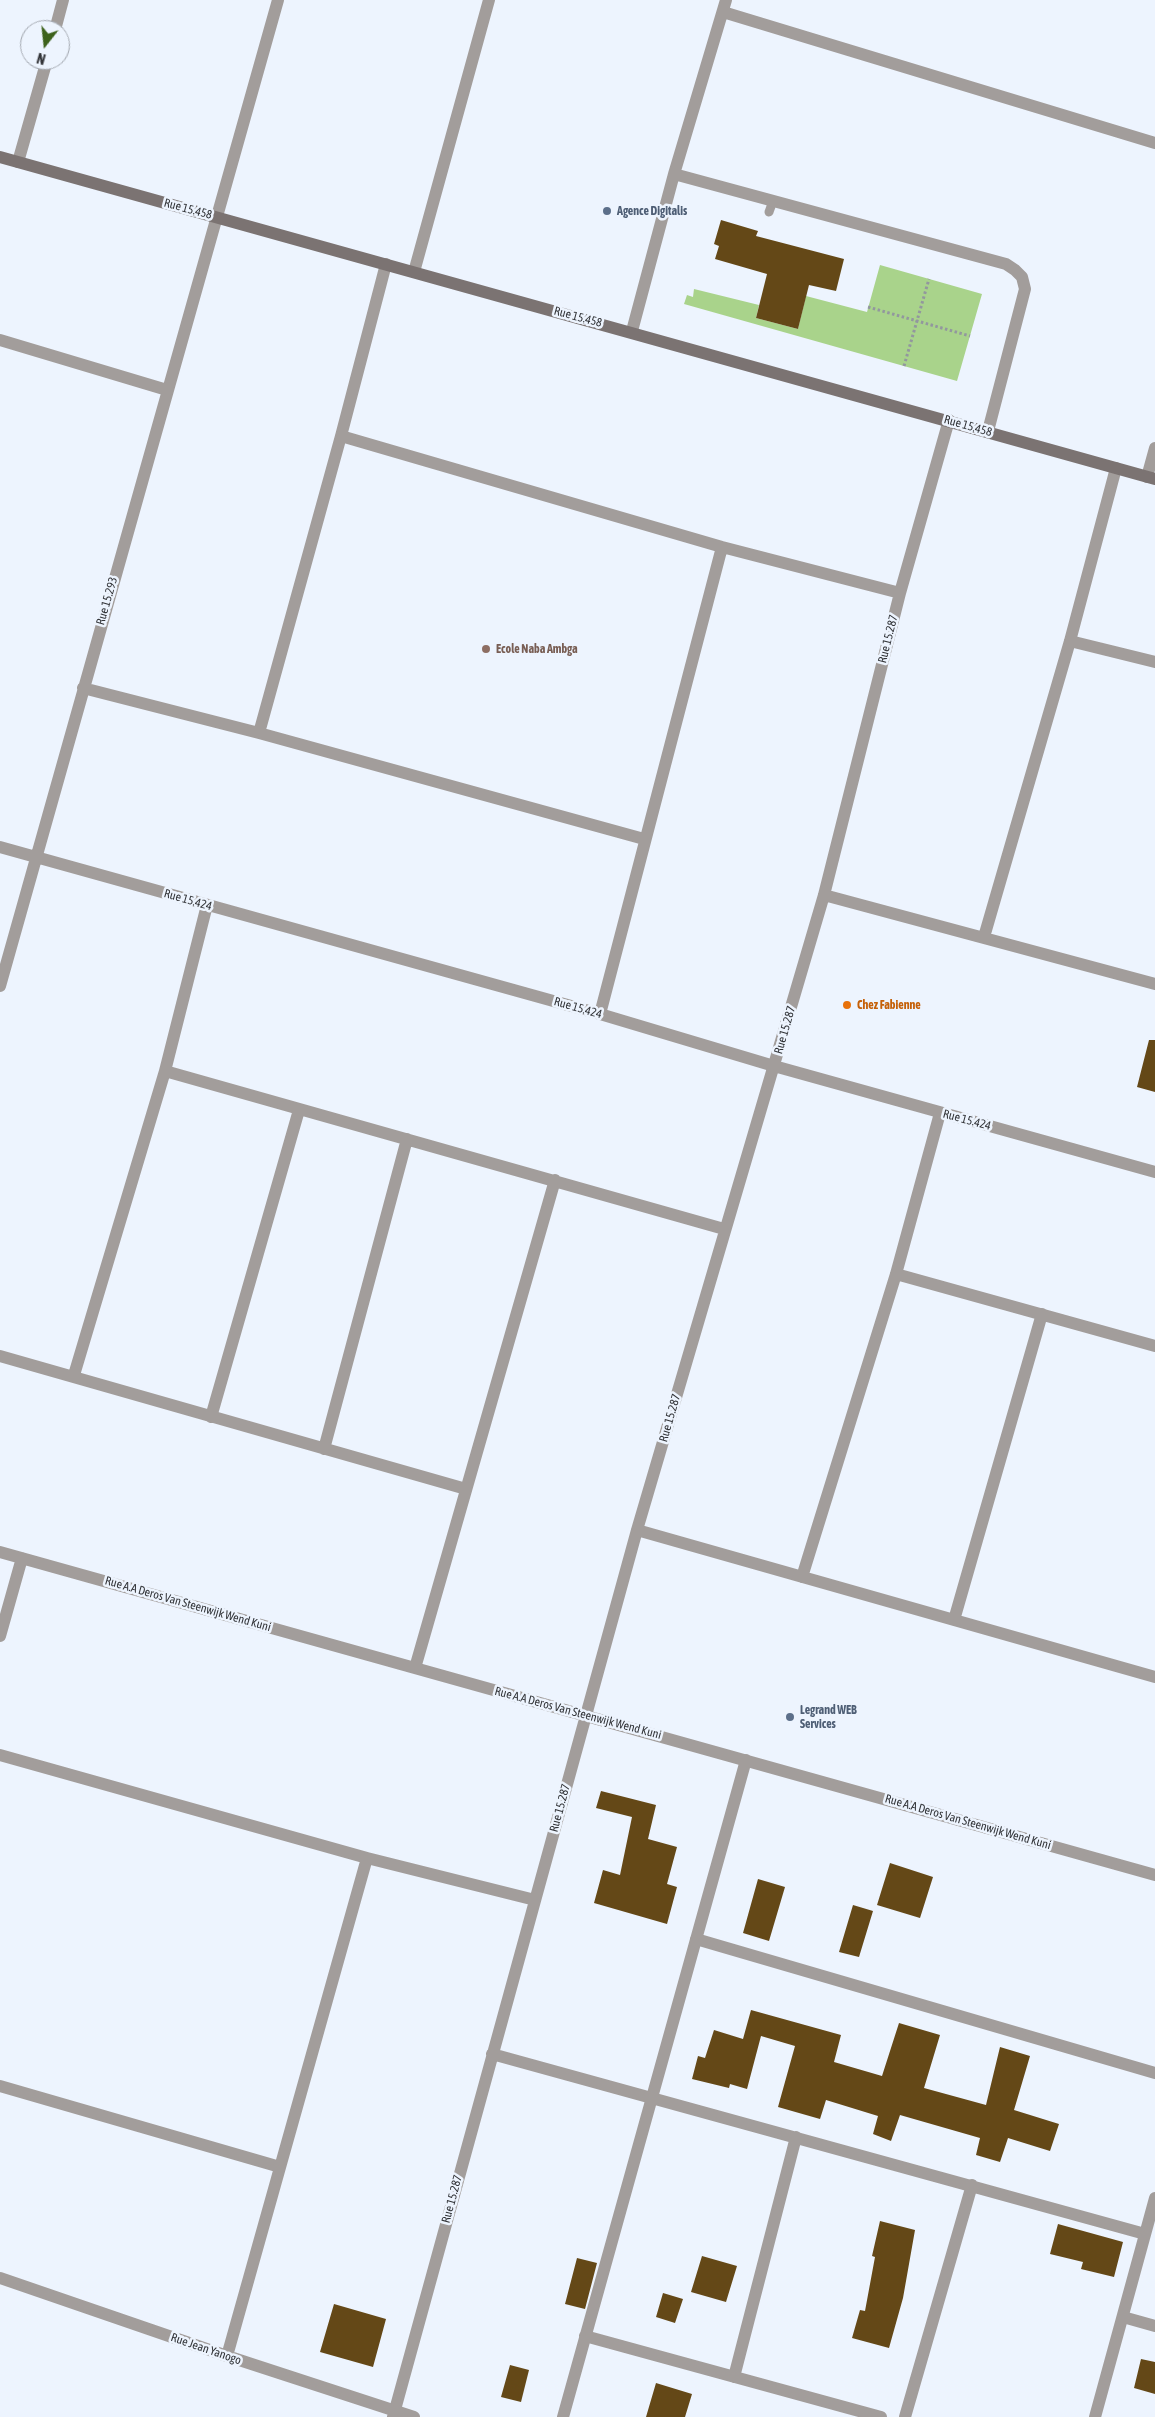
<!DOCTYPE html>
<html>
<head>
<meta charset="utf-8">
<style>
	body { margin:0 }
	#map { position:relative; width:1155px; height:2417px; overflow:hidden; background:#edf4fe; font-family:"Asap Condensed",sans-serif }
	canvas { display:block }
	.north { position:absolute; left:20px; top:20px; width:50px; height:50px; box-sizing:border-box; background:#edf4fe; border:1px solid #a2a7af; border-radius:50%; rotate:196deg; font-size:14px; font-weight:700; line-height:20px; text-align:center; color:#323438 }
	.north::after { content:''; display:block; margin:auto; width:18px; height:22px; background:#3d621c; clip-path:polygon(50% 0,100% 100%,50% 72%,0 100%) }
</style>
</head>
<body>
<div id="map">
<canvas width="1155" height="2417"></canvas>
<div class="north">N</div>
</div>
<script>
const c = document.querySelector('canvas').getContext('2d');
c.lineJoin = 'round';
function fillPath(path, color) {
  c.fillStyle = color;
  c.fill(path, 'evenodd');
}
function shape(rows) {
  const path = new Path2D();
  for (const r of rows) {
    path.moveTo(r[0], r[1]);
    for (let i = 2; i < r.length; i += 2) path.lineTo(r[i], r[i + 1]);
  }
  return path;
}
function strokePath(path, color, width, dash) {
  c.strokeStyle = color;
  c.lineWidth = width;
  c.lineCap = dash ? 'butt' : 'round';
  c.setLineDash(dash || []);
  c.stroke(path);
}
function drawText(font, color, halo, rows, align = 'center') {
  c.font = font + ' "Asap Condensed",sans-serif';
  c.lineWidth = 5;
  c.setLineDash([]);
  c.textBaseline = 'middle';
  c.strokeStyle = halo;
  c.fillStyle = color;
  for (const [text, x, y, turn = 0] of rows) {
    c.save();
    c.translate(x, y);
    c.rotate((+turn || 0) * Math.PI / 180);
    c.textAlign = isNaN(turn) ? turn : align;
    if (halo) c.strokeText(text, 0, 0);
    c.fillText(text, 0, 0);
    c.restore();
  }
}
const green = shape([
	[880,265,982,294,957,381,684,304,687,295,693,297,694,289,759,305,756,318,798,329,806,296,867,312]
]);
const building = shape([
	[721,220,758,231,756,236,844,259,836,291,809,285,798,329,756,318,767,274,715,259,719,246,714,244],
	[1149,1040,1155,1040,1155,1092,1137,1087],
	[601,1791,656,1805,648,1839,677,1847,667,1884,677,1887,667,1924,594,1903,603,1870,620,1875,632,1817,596,1808],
	[890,1863,933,1877,920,1918,877,1905],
	[758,1879,785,1887,769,1941,743,1933],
	[853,1905,873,1911,859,1957,839,1952],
	[751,2010,841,2035,834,2062,882,2076,899,2023,940,2035,924,2088,986,2105,1000,2047,1030,2056,1014,2110,1059,2124,1050,2151,1008,2138,1000,2162,976,2155,980,2138,900,2115,891,2141,873,2134,878,2116,826,2100,820,2119,778,2107,795,2046,761,2036,747,2089,730,2084,729,2088,692,2079,698,2056,705,2058,714,2030,743,2039],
	[880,2221,915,2230,903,2298,889,2348,852,2338,860,2310,865,2311,875,2257,872,2256],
	[1058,2224,1123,2242,1114,2277,1081,2269,1083,2262,1050,2254],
	[702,2256,737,2266,726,2302,691,2292],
	[577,2258,597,2263,585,2309,565,2304],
	[663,2293,683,2299,675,2323,656,2317],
	[334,2304,386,2319,373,2367,320,2352],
	[1141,2359,1155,2362,1155,2394,1134,2388],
	[510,2365,529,2370,521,2402,501,2397],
	[656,2383,692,2394,685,2417,646,2417]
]);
const path = shape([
	[868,307,970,336],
	[904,366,929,279]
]);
const service = shape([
	[769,212,773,201]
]);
const minor = shape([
	[723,12,1155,143],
	[55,30,63,0],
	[18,162,47,60],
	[674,174,1006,264,1015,270,1022,277,1025,289,988,431],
	[414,272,489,0],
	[632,331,674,174,726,0],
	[0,340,167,390],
	[341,436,722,547,900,593],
	[1147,477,1155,448],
	[1070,641,1155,662],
	[83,688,259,733,644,839],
	[259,733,341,436,386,264],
	[0,847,600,1014,774,1066,1155,1172],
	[824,895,1155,984],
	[984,937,1070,641,1116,468],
	[0,986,278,0],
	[600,1014,722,547],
	[165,1071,724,1229],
	[896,1274,1155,1346],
	[0,1356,466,1489],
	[74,1375,165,1071,207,905],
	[211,1417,299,1110],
	[324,1449,407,1139],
	[637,1530,1155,1677],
	[0,1552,1155,1875],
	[802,1577,896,1274,940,1113],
	[954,1620,1042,1314],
	[0,1636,22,1558],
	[415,1668,555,1180],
	[0,1755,367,1858,535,1900],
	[696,1939,1155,2073],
	[492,2054,1145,2234],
	[0,2086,280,2167],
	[0,2278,227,2356,414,2417],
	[1123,2317,1155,2326],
	[585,2336,881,2417],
	[227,2356,367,1858],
	[734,2377,796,2137],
	[393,2417,637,1530,824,895,900,593,949,420],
	[563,2417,746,1760],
	[905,2417,972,2185],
	[1095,2417,1155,2198]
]);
const secondary = shape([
	[0,157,1155,479]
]);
const markers = [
	[607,211,5,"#5c6f8a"],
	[486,649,5,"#8d6e63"],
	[847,1005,5,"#e8710a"],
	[790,1717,5,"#5c6f8a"]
];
const streetNames = [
	["Rue 15.458",188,209,15],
	["Rue 15.458",578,317,15],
	["Rue 15.458",968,426,16],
	["Rue 15.293",107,601,-74],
	["Rue 15.287",888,639,-76],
	["Rue 15.424",188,900,16],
	["Rue 15.424",578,1008,16],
	["Rue 15.287",785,1030,-74],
	["Rue 15.424",967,1120,15],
	["Rue 15.287",670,1418,-74],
	["Rue A.A Deros Van Steenwijk Wend Kuni",188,1604,16],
	["Rue A.A Deros Van Steenwijk Wend Kuni",578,1713,15],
	["Rue 15.287",560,1808,-75],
	["Rue A.A Deros Van Steenwijk Wend Kuni",968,1822,16],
	["Rue 15.287",452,2199,-75],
	["Rue Jean Yanogo",206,2349,19]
];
const serviceNames = [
	["Agence Digitalis",617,211],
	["Legrand WEB",800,1710],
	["Services",800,1724]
];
const educationNames = [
	["Ecole Naba Ambga",496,649]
];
const foodNames = [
	["Chez Fabienne",857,1005]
];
fillPath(green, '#a9d38b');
fillPath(building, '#644817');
strokePath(path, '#92979e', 3, [2.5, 2.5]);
strokePath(service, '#a29d9b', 9);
strokePath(minor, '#a29d9b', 12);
strokePath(secondary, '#7b7372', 12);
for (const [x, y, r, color] of markers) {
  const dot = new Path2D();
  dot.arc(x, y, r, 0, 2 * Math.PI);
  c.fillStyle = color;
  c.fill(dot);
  strokePath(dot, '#edf4fe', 2);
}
drawText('12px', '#323438', '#edf4fe', streetNames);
drawText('bold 12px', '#4e5e75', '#edf4fe', serviceNames, 'left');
drawText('bold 12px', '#785e54', '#edf4fe', educationNames, 'left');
drawText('bold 12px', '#c56008', '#edf4fe', foodNames, 'left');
</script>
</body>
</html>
